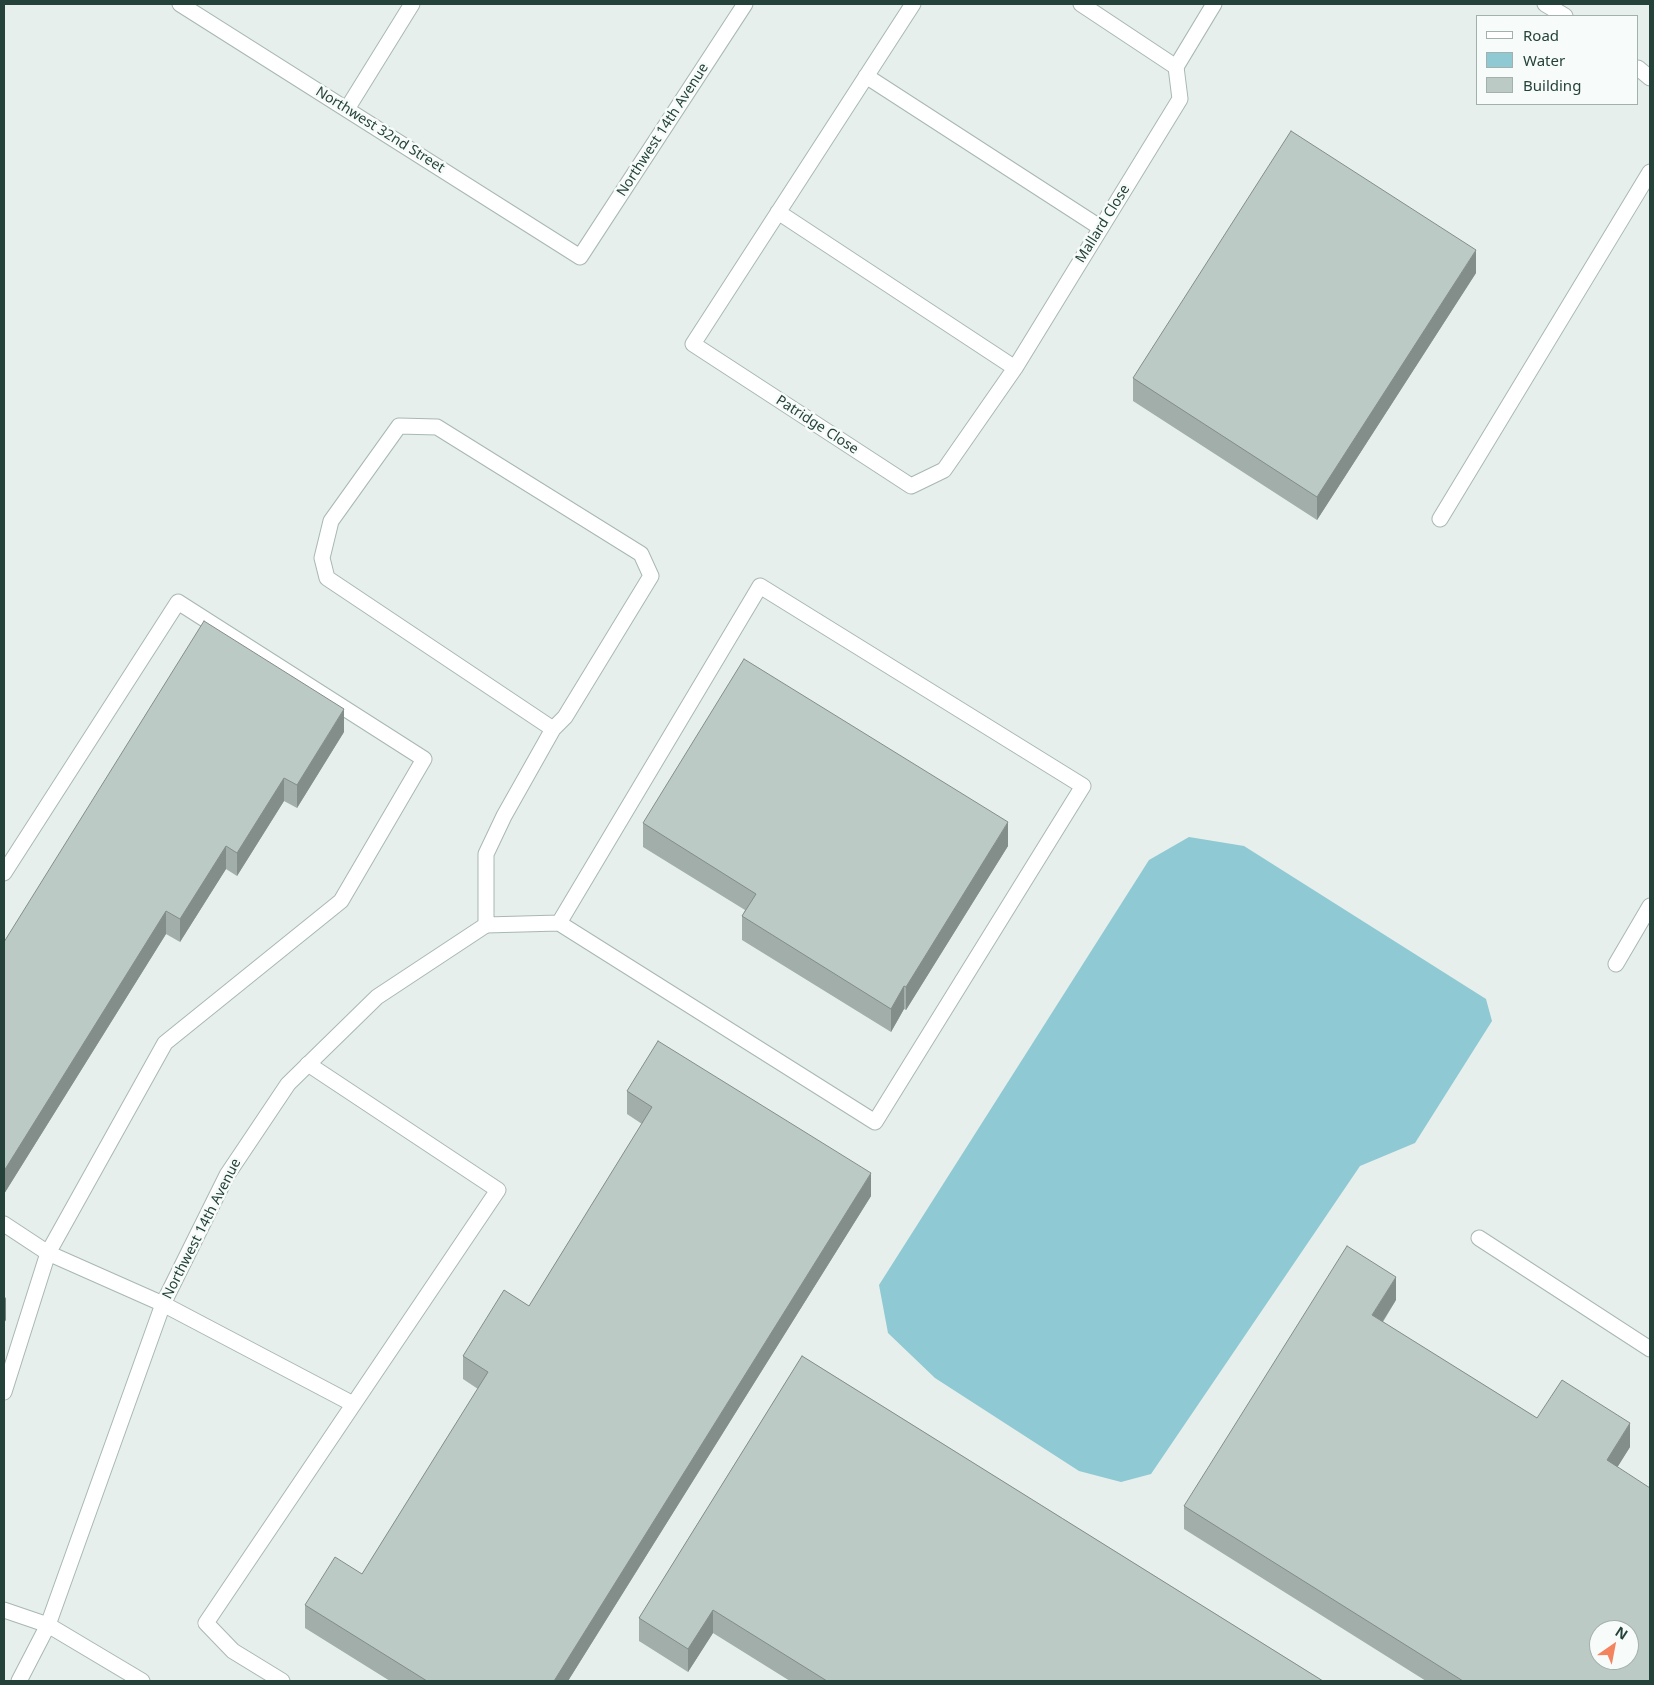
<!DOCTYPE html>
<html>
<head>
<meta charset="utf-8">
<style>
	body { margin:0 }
	#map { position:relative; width:1654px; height:1685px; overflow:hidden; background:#e6efeb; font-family:"Noto Sans",sans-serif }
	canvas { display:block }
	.frame { position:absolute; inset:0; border:5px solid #24423a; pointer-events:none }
	.legend { position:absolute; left:1476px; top:15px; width:162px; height:90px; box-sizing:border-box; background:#f7fbf9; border:1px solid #a3b1ad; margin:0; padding:6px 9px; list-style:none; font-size:15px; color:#24423a }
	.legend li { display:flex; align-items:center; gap:10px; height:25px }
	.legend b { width:25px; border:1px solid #a3b1ad }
	.north { position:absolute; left:1589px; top:1620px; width:50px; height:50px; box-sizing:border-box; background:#f7fbf9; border:1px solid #a3b1ad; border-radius:50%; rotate:33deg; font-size:14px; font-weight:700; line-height:20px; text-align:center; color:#24423a }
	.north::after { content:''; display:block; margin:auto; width:18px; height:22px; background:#f4845f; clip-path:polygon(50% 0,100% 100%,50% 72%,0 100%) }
</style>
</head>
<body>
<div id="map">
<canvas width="1654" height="1685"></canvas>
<div class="frame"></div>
<ul class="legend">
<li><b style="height:6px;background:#fff"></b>Road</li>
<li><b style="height:14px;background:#8ec9d4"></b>Water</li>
<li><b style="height:14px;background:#bbcac4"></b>Building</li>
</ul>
<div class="north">N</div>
</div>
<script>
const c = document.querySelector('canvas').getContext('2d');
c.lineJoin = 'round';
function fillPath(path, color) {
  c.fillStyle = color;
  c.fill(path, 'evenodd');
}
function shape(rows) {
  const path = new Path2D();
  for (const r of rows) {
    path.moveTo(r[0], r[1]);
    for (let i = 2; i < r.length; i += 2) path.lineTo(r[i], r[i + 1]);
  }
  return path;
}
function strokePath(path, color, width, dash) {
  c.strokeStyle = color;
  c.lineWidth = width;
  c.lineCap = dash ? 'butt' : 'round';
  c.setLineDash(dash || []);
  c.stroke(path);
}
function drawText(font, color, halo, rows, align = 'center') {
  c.font = font + ' "Noto Sans",sans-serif';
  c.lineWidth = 5;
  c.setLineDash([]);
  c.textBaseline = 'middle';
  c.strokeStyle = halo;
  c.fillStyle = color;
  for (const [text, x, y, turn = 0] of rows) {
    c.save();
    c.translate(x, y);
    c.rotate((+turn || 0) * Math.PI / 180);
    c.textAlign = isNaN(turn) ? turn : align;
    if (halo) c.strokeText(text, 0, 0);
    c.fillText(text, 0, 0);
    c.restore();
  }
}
const water = shape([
	[1189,837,1244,846,1486,999,1492,1021,1415,1143,1360,1166,1151,1474,1121,1482,1079,1471,935,1378,888,1333,879,1285,1149,860]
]);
const service = shape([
	[1545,4,1565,16],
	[1176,67,1214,4],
	[1638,68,1650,78],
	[1440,519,1650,172],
	[553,729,565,717,651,576,641,554,437,427,399,426,331,521,322,558,327,578,553,729,504,816,486,854,486,925,559,923,875,1122,1083,786,760,586,559,923],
	[4,873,178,602,424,759,341,901,165,1043,48,1253,4,1224],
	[1616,964,1650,906],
	[1479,1238,1650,1349],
	[4,1392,48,1253,163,1304,353,1404],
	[19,1681,48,1625],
	[282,1681,233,1651,206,1623,498,1190,308,1064]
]);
const minor = shape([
	[180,4,580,257,745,4],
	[913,4,693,344,911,486,944,470,1015,368,1180,99,1176,67,1081,4],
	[866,76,1101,228],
	[347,109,412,4],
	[778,212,1015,368],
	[4,1610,48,1625,142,1681],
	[48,1625,163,1304,227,1175,288,1084,377,997,486,925]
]);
const wall = shape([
	[1476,273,1317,520,1133,401,1133,378],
	[344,732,297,808,284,801,237,876,226,869,180,942,166,934,4,1194,4,942],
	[643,823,1008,846,906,1010,904,1009,891,1032,742,940,742,916,745,910,643,847],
	[627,1091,871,1196,568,1681,390,1681,305,1628,305,1605,362,1574,478,1389,463,1379,463,1356,529,1306,642,1124,627,1114],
	[1396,1300,1383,1322,1537,1418,1630,1447,1617,1467,1650,1681,1426,1681,1184,1529,1184,1506],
	[802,1356,1323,1681,790,1681,713,1633,688,1672,639,1641,639,1618]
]);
const shadedWall = shape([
	[1476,250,1476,273,1317,520,1317,497],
	[344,709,344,732,297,808,297,785],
	[284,778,284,801,237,876,237,853],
	[1008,822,1008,846,906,1010,906,987],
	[226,846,226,869,180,942,180,919],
	[166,911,166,934,4,1194,4,1171],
	[904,986,904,1009,891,1032,891,1009],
	[871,1173,871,1196,568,1681,554,1681],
	[1396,1277,1396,1300,1372,1338,1372,1315],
	[6,1297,6,1320,4,1323,4,1300],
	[1630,1423,1630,1447,1607,1484,1607,1460],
	[713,1610,713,1633,688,1672,688,1649]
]);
const building = shape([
	[1291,131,1476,250,1317,497,1133,378,1291,131],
	[204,621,344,709,297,785,284,778,237,853,226,846,180,919,166,911,4,1171,4,942,204,621],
	[744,659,1008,822,906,987,904,986,891,1009,742,916,756,894,643,823,744,659],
	[658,1041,871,1173,554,1681,427,1681,305,1605,335,1557,362,1574,488,1372,463,1356,504,1290,529,1306,652,1107,627,1091,658,1041],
	[1347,1246,1396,1277,1372,1315,1537,1418,1562,1380,1630,1423,1607,1460,1650,1488,1650,1681,1463,1681,1184,1506,1347,1246],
	[1599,1630,1629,1630,1629,1660,1599,1660,1599,1630],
	[802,1356,1323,1681,827,1681,713,1610,688,1649,639,1618,802,1356]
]);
const streetNames = [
	["Northwest 32nd Street",380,130,32],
	["Northwest 14th Avenue",663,130,-57],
	["Mallard Close",1103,224,-58],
	["Patridge Close",817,425,33],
	["Northwest 14th Avenue",202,1229,-63]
];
fillPath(water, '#8ec9d4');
strokePath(service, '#a8b8b2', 17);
strokePath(minor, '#a8b8b2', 17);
strokePath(service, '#fff', 15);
strokePath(minor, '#fff', 15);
fillPath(wall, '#a1aea9');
fillPath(shadedWall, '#838d89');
fillPath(building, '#bbcac4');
strokePath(building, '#838d89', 1);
drawText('14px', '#24423a', '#f7fbf9', streetNames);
</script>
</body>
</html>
